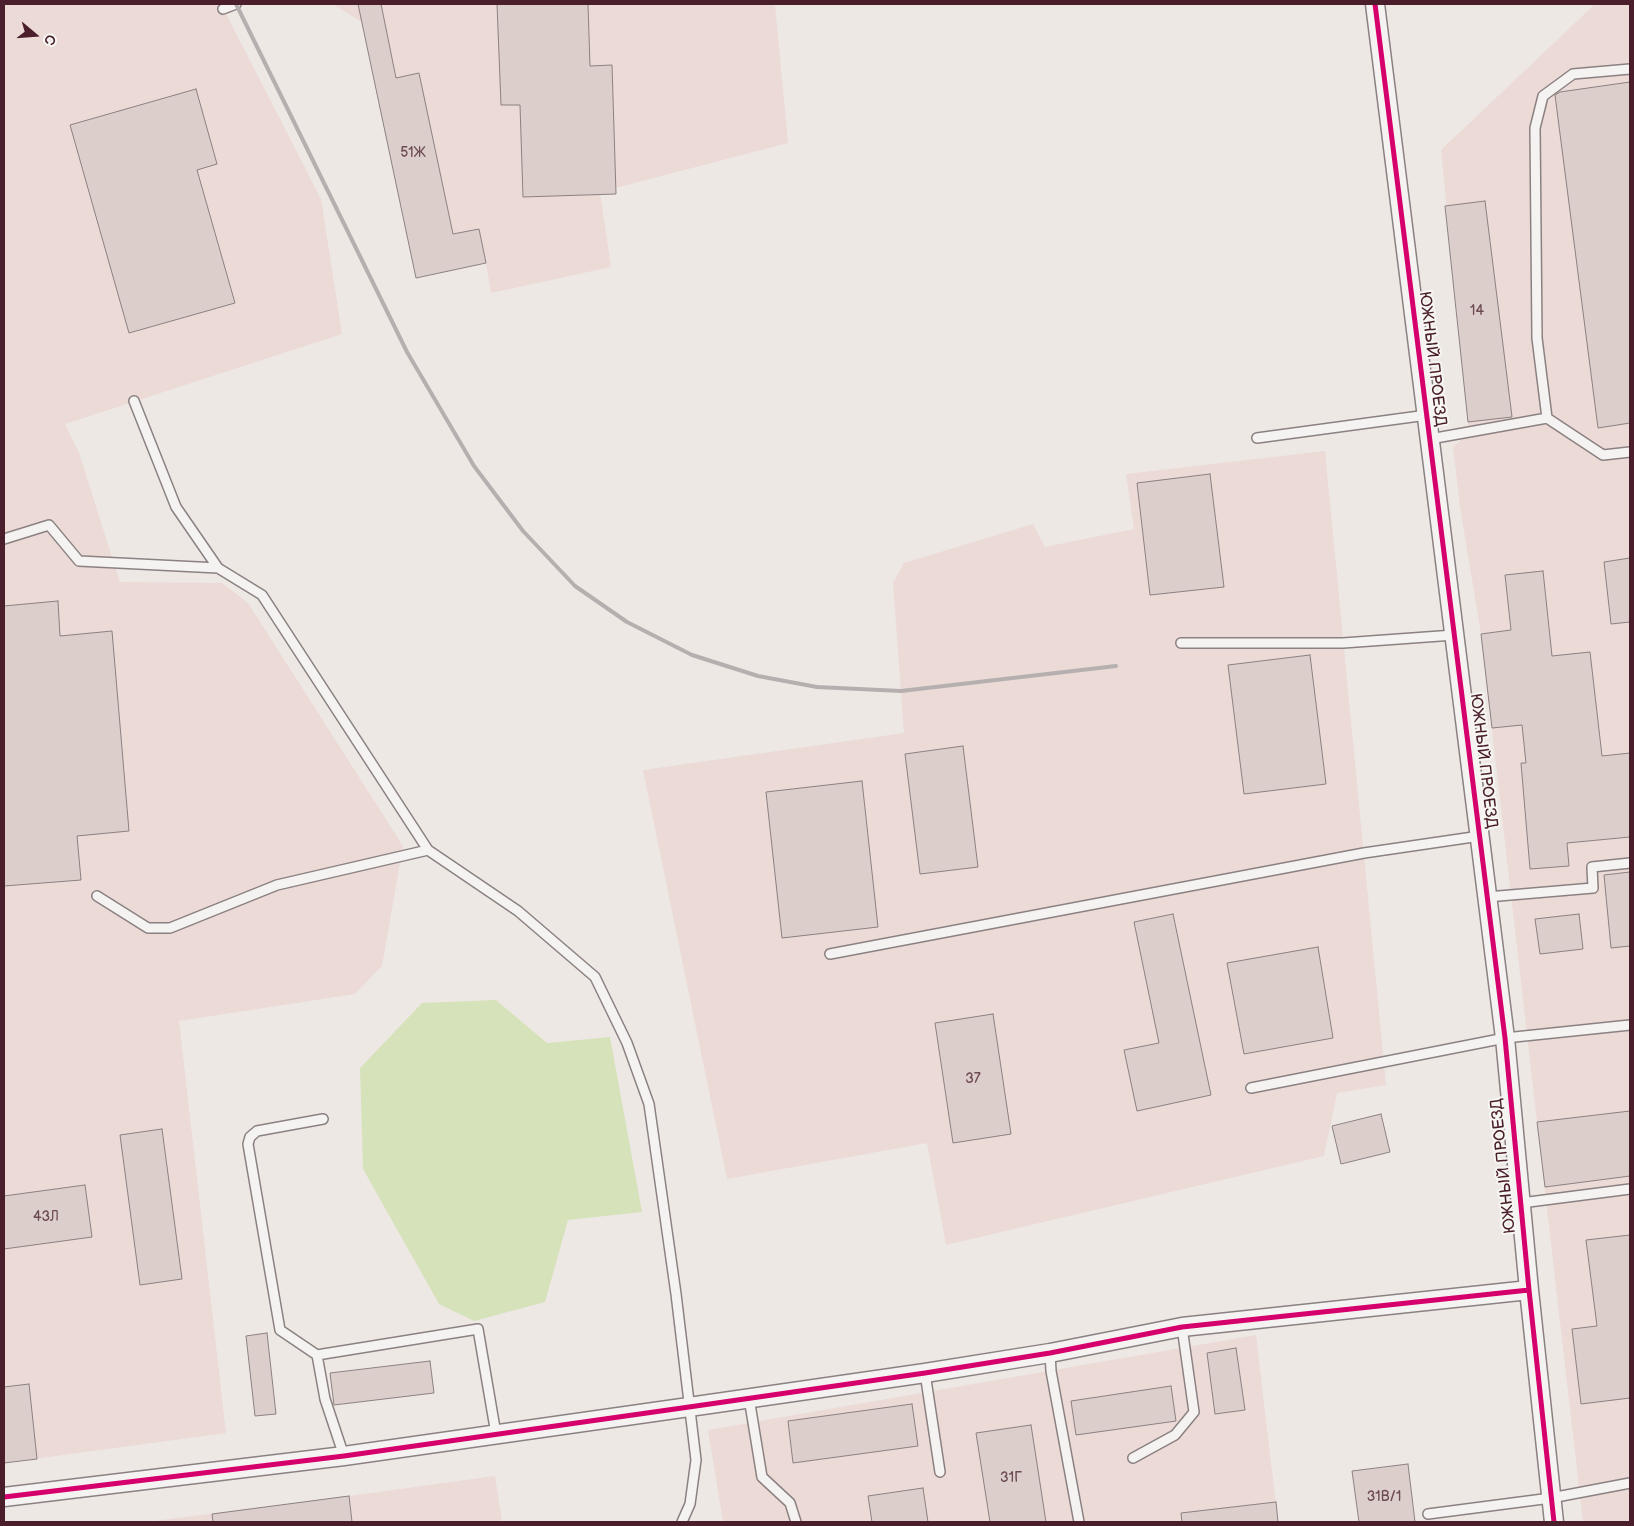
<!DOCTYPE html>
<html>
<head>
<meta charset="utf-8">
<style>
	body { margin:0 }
	#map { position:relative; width:1634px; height:1526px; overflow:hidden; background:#eee8e5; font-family:"Balsamiq Sans",sans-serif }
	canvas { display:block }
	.frame { position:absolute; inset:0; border:5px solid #4a1f2b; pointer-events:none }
	.north { position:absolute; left:10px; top:10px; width:50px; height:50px; -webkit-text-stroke:4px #f6f6f2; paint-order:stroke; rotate:108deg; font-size:14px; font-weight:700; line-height:20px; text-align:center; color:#4a1f2b }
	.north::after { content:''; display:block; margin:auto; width:18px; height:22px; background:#4a1f2b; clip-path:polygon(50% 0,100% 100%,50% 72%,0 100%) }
</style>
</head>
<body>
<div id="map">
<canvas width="1634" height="1526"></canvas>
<div class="frame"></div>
<div class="north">С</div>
</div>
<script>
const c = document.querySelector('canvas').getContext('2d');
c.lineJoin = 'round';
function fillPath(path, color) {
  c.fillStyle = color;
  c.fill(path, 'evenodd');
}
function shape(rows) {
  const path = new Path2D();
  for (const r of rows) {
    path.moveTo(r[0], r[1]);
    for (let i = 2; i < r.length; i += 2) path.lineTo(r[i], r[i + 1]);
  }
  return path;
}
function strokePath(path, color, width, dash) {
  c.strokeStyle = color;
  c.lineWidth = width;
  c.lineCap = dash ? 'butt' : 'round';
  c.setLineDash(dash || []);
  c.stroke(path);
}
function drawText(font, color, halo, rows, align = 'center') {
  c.font = font + ' "Balsamiq Sans",sans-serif';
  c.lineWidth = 4;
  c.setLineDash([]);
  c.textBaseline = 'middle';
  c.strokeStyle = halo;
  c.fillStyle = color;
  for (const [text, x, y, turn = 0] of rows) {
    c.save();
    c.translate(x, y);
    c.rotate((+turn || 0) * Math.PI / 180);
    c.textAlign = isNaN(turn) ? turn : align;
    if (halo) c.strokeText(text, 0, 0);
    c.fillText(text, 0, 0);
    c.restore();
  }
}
const built = shape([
	[4,4,221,4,321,199,342,334,65,424,79,453,120,582,222,583,248,603,403,846,382,966,355,994,179,1021,226,1433,4,1463],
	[332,4,775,4,788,143,600,192,611,267,491,293,486,263,416,278,362,22],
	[1595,4,1630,4,1630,1522,1583,1522,1481,634,1460,507,1453,447,1469,433,1441,150],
	[1325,451,1386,1085,1337,1093,1324,1156,946,1245,927,1143,727,1179,643,770,904,733,893,583,904,563,1033,524,1045,547,1134,529,1126,474],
	[1256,1335,1278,1522,723,1522,708,1430],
	[495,1476,502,1522,146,1522,349,1496]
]);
const green = shape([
	[496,1000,547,1043,610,1037,642,1212,568,1220,545,1302,474,1321,439,1304,363,1169,360,1068,422,1003]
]);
const building = shape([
	[358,4,381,4,396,78,419,73,453,234,479,229,486,263,416,278,358,4],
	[497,4,588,4,590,66,612,65,616,194,523,197,520,105,501,105,497,4],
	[1630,82,1630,423,1598,428,1555,95,1560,92,1630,82],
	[196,89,217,164,197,170,235,303,129,333,70,125,196,89],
	[1485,201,1512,417,1468,422,1445,206,1485,201],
	[1210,474,1224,587,1150,595,1137,483,1210,474],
	[1630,558,1630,622,1611,624,1604,562,1630,558],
	[1543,571,1552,656,1590,652,1602,756,1630,753,1630,837,1567,843,1569,866,1530,869,1521,763,1526,763,1522,725,1492,728,1481,634,1511,630,1505,575,1543,571],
	[58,601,60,636,112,631,129,831,77,836,81,880,4,886,4,606,58,601],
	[1310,655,1326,784,1244,794,1228,665,1310,655],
	[963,746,978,867,920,874,905,754,963,746],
	[862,781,878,927,782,938,766,792,862,781],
	[1630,872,1630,946,1611,948,1604,875,1630,872],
	[1173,914,1211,1095,1137,1111,1124,1050,1159,1043,1134,922,1173,914],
	[1579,914,1583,949,1540,954,1535,919,1579,914],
	[1318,947,1333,1038,1244,1054,1227,963,1318,947],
	[993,1014,1011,1134,953,1143,935,1023,993,1014],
	[1630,1111,1630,1176,1545,1187,1537,1122,1630,1111],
	[1381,1114,1390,1152,1341,1164,1332,1126,1381,1114],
	[162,1129,182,1279,140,1285,120,1135,162,1129],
	[85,1185,92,1237,4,1249,4,1196,85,1185],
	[1630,1235,1630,1398,1581,1404,1572,1329,1597,1326,1586,1240,1630,1235],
	[267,1333,276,1414,255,1416,246,1336,267,1333],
	[1236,1348,1245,1410,1215,1414,1207,1353,1236,1348],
	[430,1361,434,1393,334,1405,330,1373,430,1361],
	[29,1384,37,1459,4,1463,4,1387,29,1384],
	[1171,1386,1176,1421,1076,1435,1071,1401,1171,1386],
	[912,1404,918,1446,793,1463,788,1421,912,1404],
	[1031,1425,1046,1522,990,1522,976,1433,1031,1425],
	[1408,1464,1415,1522,1359,1522,1352,1471,1408,1464],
	[923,1488,928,1522,872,1522,868,1496,923,1488],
	[349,1496,352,1522,213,1522,212,1514,349,1496],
	[1276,1502,1278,1522,1182,1522,1181,1513,1276,1502]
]);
const lane = shape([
	[223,9,236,4],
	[134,401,176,507,218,568,262,595,428,850,518,911,595,977,627,1043,649,1104,676,1294,696,1460,690,1504,682,1522],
	[1547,418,1603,455,1630,452],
	[1257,438,1427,415],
	[1430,439,1547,418,1537,338,1535,128,1543,96,1573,74,1630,69],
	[4,539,49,525,79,561,218,568],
	[1181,643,1343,643,1454,635],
	[97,896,148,928,170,928,277,885,428,850],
	[1487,897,1593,888,1592,867,1630,863],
	[830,954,1364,853,1480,836],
	[1251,1088,1505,1038,1630,1025],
	[1521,1203,1630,1189],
	[1050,1353,1051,1371,1079,1522],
	[317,1355,280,1330,248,1144,250,1137,257,1131,323,1119],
	[925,1373,940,1472],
	[749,1398,762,1477,790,1503,796,1522],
	[344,1456,325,1399,317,1355,478,1329,496,1434],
	[1133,1458,1175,1435,1194,1412,1182,1327],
	[1428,1514,1551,1498,1630,1483]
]);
const street = shape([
	[1375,4,1505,1038,1529,1290,1554,1522],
	[4,1497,344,1456,689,1407,925,1373,1050,1353,1182,1327,1529,1290]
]);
const rail = shape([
	[236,4,407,352,474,466,523,531,575,586,627,622,692,655,758,676,817,687,901,691,1116,666]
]);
const cycleway = shape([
	[1375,4,1505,1038,1529,1290,1554,1522],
	[4,1497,344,1456,689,1407,925,1373,1050,1353,1182,1327,1529,1290]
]);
const numberNames = [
	["51Ж",413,153],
	["14",1477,311],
	["37",973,1079],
	["43Л",46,1217],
	["31Г",1011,1478],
	["31В/1",1384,1497]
];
const streetNames = [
	["ЮЖНЫЙ ПРОЕЗД",1432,359,83],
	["ЮЖНЫЙ ПРОЕЗД",1483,761,83],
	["ЮЖНЫЙ ПРОЕЗД",1504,1166,-96]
];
fillPath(built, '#ebdad5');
fillPath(green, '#d6e2b9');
fillPath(building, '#dccfcb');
strokePath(building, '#8c8182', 1);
strokePath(lane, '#8c8182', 12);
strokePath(street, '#8c8182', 21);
strokePath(lane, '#f4f3f1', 9);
strokePath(street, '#f4f3f1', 18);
strokePath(rail, '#b5b0af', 4);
strokePath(cycleway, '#d6006c', 5);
drawText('14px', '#6e4b53', null, numberNames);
drawText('16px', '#4a1f2b', '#f6f6f2', streetNames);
</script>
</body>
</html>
